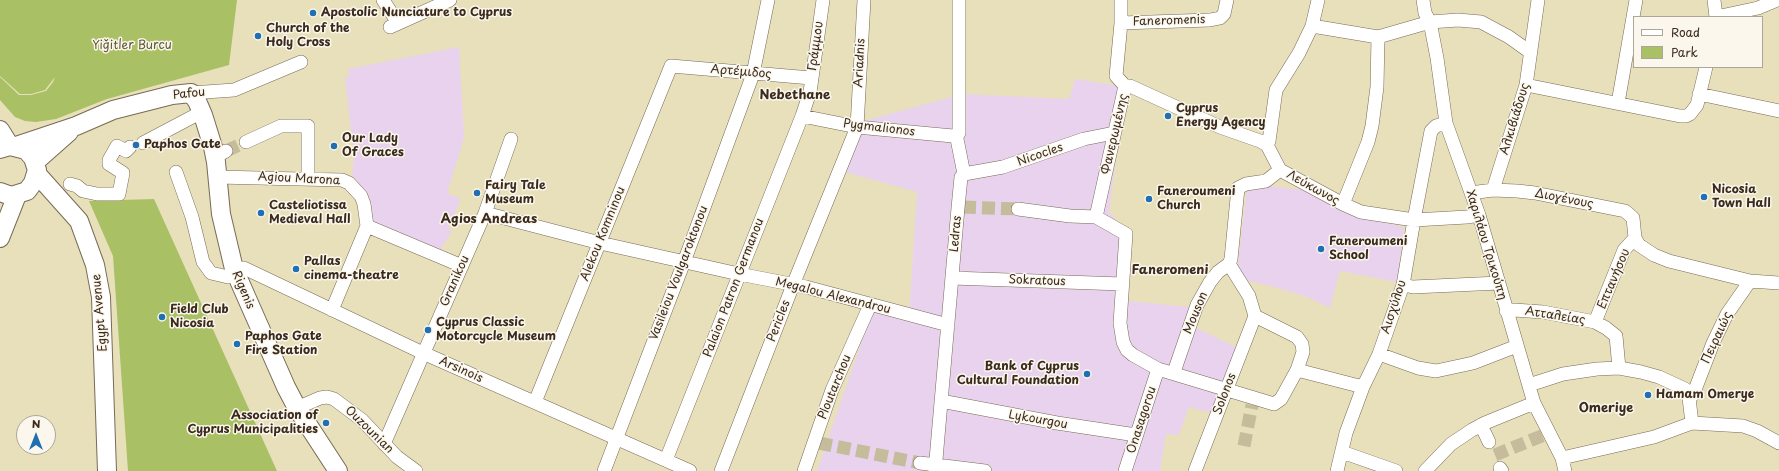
<!DOCTYPE html>
<html>
<head>
<meta charset="utf-8">
<style>
	body { margin:0 }
	#map { position:relative; width:1779px; height:471px; overflow:hidden; background:#e8e0bb; font-family:"Playpen Sans",sans-serif }
	canvas { display:block }
	.legend { position:absolute; left:1633px; top:16px; width:130px; height:52px; box-sizing:border-box; background:#fbf7ec; border:1px solid #aea59a; margin:0; padding:5px 7px; list-style:none; font-size:12px; color:#3b2a1e }
	.legend li { display:flex; align-items:center; gap:8px; height:20px }
	.legend b { width:20px; border:1px solid #aea59a }
	.north { position:absolute; left:16px; top:415px; width:40px; height:40px; box-sizing:border-box; background:#fbf7ec; border:1px solid #aea59a; border-radius:50%; rotate:0deg; font-size:11px; font-weight:700; line-height:16px; text-align:center; color:#3b2a1e }
	.north::after { content:''; display:block; margin:auto; width:14px; height:18px; background:#1f6fb2; clip-path:polygon(50% 0,100% 100%,50% 72%,0 100%) }
</style>
</head>
<body>
<div id="map">
<canvas width="1779" height="471"></canvas>
<ul class="legend">
<li><b style="height:5px;background:#fff"></b>Road</li>
<li><b style="height:11px;background:#a9c065"></b>Park</li>
</ul>
<div class="north">N</div>
</div>
<script>
const c = document.querySelector('canvas').getContext('2d');
c.lineJoin = 'round';
function fillPath(path, color) {
  c.fillStyle = color;
  c.fill(path, 'evenodd');
}
function shape(rows) {
  const path = new Path2D();
  for (const r of rows) {
    path.moveTo(r[0], r[1]);
    for (let i = 2; i < r.length; i += 2) path.lineTo(r[i], r[i + 1]);
  }
  return path;
}
function strokePath(path, color, width, dash) {
  c.strokeStyle = color;
  c.lineWidth = width;
  c.lineCap = dash ? 'butt' : 'round';
  c.setLineDash(dash || []);
  c.stroke(path);
}
function drawText(font, color, halo, rows, align = 'center') {
  c.font = font + ' "Playpen Sans",sans-serif';
  c.lineWidth = 3;
  c.setLineDash([]);
  c.textBaseline = 'middle';
  c.strokeStyle = halo;
  c.fillStyle = color;
  for (const [text, x, y, turn = 0] of rows) {
    c.save();
    c.translate(x, y);
    c.rotate((+turn || 0) * Math.PI / 180);
    c.textAlign = isNaN(turn) ? turn : align;
    if (halo) c.strokeText(text, 0, 0);
    c.fillText(text, 0, 0);
    c.restore();
  }
}
const built = shape([
	[459,47,464,138,447,193,461,199,448,228,452,231,439,252,374,225,370,203,352,174,354,155,345,78,349,76,348,69],
	[1075,79,1131,88,1117,152,1109,211,1131,239,1129,301,1190,307,1188,324,1236,347,1215,414,1189,407,1179,435,1166,434,1160,471,817,471,873,309,909,317,917,192,845,172,856,123,963,94,1069,99],
	[1269,186,1312,191,1353,216,1404,227,1397,282,1340,271,1330,308,1307,297,1271,286,1248,281,1237,272,1247,189]
]);
const green = shape([
	[0,0,237,0,229,65,107,99,56,119,36,122,25,121,15,117,0,100,0,77,19,95,31,95,46,91,53,82,55,77,45,90,31,94,20,94,0,76],
	[154,199,277,471,128,471,113,256,89,201]
]);
const streetTunnel = shape([
	[226,151,246,142],
	[963,207,1018,209],
	[819,443,920,463],
	[1244,446,1252,405],
	[1495,455,1544,435]
]);
const street = shape([
	[383,0,398,23],
	[1121,0,1121,23,1116,76,1125,86],
	[1423,0,1425,13,1430,22,1437,58,1446,123,1479,215,1534,403,1562,458,1565,471],
	[1714,0,1716,17],
	[1716,17,1758,8,1777,0],
	[1121,23,1210,20,1220,18,1224,14,1227,0],
	[1312,26,1378,37,1430,22,1458,20,1481,22,1509,37,1530,52],
	[390,27,450,0],
	[1526,85,1680,116,1686,116,1690,114,1697,105,1706,67],
	[1125,86,1130,86,1220,127,1260,141,1267,145,1280,170,1343,204,1361,212,1414,220,1467,217,1479,215],
	[191,93,234,90,301,62],
	[1699,94,1779,111],
	[1618,103,1636,0],
	[802,116,857,127,953,136,956,138],
	[956,138,959,133,959,0],
	[246,142,281,126,308,126,308,178],
	[143,143,196,115],
	[1267,145,1269,141,1276,90,1299,53,1312,26,1318,0],
	[215,157,226,151],
	[176,172,192,217,203,262,211,273,228,277,236,275],
	[964,174,1003,167,1084,139,1114,133],
	[217,177,342,180,349,183,361,196,364,204,367,226],
	[70,184,77,186,83,191,97,194,119,194,123,173,109,164,109,160,117,146,126,151,130,147],
	[1493,190,1526,85,1538,0],
	[1472,195,1478,192,1493,190,1517,191,1535,193,1625,211,1633,218,1635,238,1639,245,1654,255,1669,261,1750,281,1779,283],
	[1343,204,1368,142,1372,126,1377,87,1378,37],
	[1018,209,1070,216,1096,217,1126,234,1120,323,1123,342,1127,350,1133,355,1158,369,1274,404,1281,399,1297,370,1303,352,1302,344,1297,337,1255,316,1249,296,1229,264],
	[485,213,600,243,739,274,806,287,948,325],
	[1096,217,1125,86],
	[367,226,462,266],
	[234,269,244,268,423,353,690,471],
	[952,278,1122,284],
	[1403,285,1413,287,1499,283],
	[332,310,367,226],
	[1506,311,1514,310,1543,312,1595,322,1606,328,1616,336,1619,368],
	[1595,322,1624,250,1635,238],
	[1379,354,1418,368,1436,371,1473,363,1517,346],
	[1297,370,1363,387],
	[1174,372,1197,305,1210,282,1218,272,1229,264,1231,259,1238,188,1246,184,1266,181,1280,170],
	[1529,385,1563,374,1597,369,1619,368,1641,372,1659,377,1685,389,1689,398,1692,423],
	[1689,398,1693,395,1713,343,1727,314,1750,281],
	[941,401,1057,423,1136,435],
	[535,402,671,66,811,78],
	[297,408,320,398,327,397,334,399,362,420,397,457,416,471],
	[1481,425,1489,442],
	[384,444,485,213,511,139],
	[1342,452,1396,471],
	[1562,458,1654,437,1692,423,1743,426,1757,431,1779,443],
	[666,460,802,116,810,92,823,0],
	[920,463,985,471],
	[1500,468,1502,471],
	[604,471,684,262,753,74,768,0],
	[721,471,793,285,857,127,864,0],
	[804,471,832,390,870,305],
	[935,471,958,208,961,177,964,174,957,139,956,138],
	[1125,471,1158,369],
	[1195,471,1255,316],
	[1337,471,1346,433,1363,387,1379,354,1403,285,1414,220,1431,131,1436,126,1446,123],
	[1425,471,1451,444,1472,430,1485,423,1534,403]
]);
const secondary = shape([
	[0,130,10,146],
	[16,146,76,126,113,110,172,95,191,93,197,101,203,115,213,147,216,162,221,214,234,269,286,387,297,408,338,471],
	[0,149,10,146,26,150,33,158,37,170,33,183,27,191,11,196,0,192],
	[35,162,69,132],
	[37,174,79,221,95,265,101,297,107,471],
	[0,238,17,195]
]);
const markers = [
	[313,13,4,"#1f6fb2"],
	[258,36,4,"#1f6fb2"],
	[1168,116,4,"#1f6fb2"],
	[136,145,4,"#1f6fb2"],
	[334,146,4,"#1f6fb2"],
	[477,193,4,"#1f6fb2"],
	[1704,197,4,"#1f6fb2"],
	[1149,199,4,"#1f6fb2"],
	[261,213,4,"#1f6fb2"],
	[1321,249,4,"#1f6fb2"],
	[296,269,4,"#1f6fb2"],
	[162,317,4,"#1f6fb2"],
	[428,330,4,"#1f6fb2"],
	[237,344,4,"#1f6fb2"],
	[1087,374,4,"#1f6fb2"],
	[1648,395,4,"#1f6fb2"],
	[326,423,4,"#1f6fb2"]
];
const poiNames = [
	["Apostolic Nunciature to Cyprus",321,13],
	["Church of the",266,29],
	["Holy Cross",266,43],
	["Cyprus",1176,109],
	["Energy Agency",1176,123],
	["Our Lady",342,139],
	["Of Graces",342,153],
	["Paphos Gate",144,145],
	["Fairy Tale",485,186],
	["Museum",485,200],
	["Nicosia",1712,190],
	["Town Hall",1712,204],
	["Faneroumeni",1157,192],
	["Church",1157,206],
	["Casteliotissa",269,206],
	["Medieval Hall",269,220],
	["Faneroumeni",1329,242],
	["School",1329,256],
	["Pallas",304,262],
	["cinema-theatre",304,276],
	["Field Club",170,310],
	["Nicosia",170,324],
	["Cyprus Classic",436,323],
	["Motorcycle Museum",436,337],
	["Paphos Gate",245,337],
	["Fire Station",245,351],
	["Bank of Cyprus",1079,367,"right"],
	["Cultural Foundation",1079,381,"right"],
	["Hamam Omerye",1656,395],
	["Association of",318,416,"right"],
	["Cyprus Municipalities",318,430,"right"]
];
const streetNames = [
	["Faneromenis",1169,21,-2],
	["Γράμμου",816,46,-82],
	["Ariadnis",860,63,-87],
	["Αρτέμιδος",741,72,5],
	["Pafou",189,94,-6],
	["Αλκιβιάδους",1515,119,-73],
	["Pygmalionos",879,128,7],
	["Φανερωμένης",1115,134,-77],
	["Nicocles",1040,155,-19],
	["Agiou Marona",299,179,3],
	["Λεύκωνος",1313,188,29],
	["Διογένους",1564,199,11],
	["Alekou Komninou",603,234,-68],
	["Ledras",956,234,-85],
	["Χαριλάου Τρικούπη",1486,245,73],
	["Vasileiou Voulgaroktonou",679,273,-69],
	["Επτανήσου",1614,279,-67],
	["Granikou",455,281,-66],
	["Sokratous",1037,281,2],
	["Palaion Patron Germanou",734,288,-69],
	["Rigenis",243,290,67],
	["Megalou Alexandrou",833,296,14],
	["Αισχύλου",1394,307,-72],
	["Egypt Avenue",100,313,-95],
	["Mouson",1196,313,-67],
	["Ατταλείας",1555,316,9],
	["Pericles",779,321,-69],
	["Πειραιώς",1717,338,-65],
	["Arsinois",461,370,24],
	["Ploutarchou",835,387,-68],
	["Solonos",1225,394,-69],
	["Lykourgou",1038,420,10],
	["Onasagorou",1142,420,-72],
	["Ouzounian",369,430,44]
];
const parkNames = [
	["Yiğitler Burcu",132,46]
];
const neighbourhoodNames = [
	["Nebethane",795,95],
	["Agios Andreas",489,219],
	["Faneromeni",1170,270],
	["Omeriye",1606,408]
];
fillPath(built, '#e8d2ee');
fillPath(green, '#a9c065');
strokePath(streetTunnel, '#c5bc9c', 13, [13, 6]);
strokePath(street, '#786a55', 14);
strokePath(secondary, '#786a55', 20);
strokePath(street, '#fff', 13);
strokePath(secondary, '#fff', 18);
for (const [x, y, r, color] of markers) {
  const dot = new Path2D();
  dot.arc(x, y, r, 0, 2 * Math.PI);
  c.fillStyle = color;
  c.fill(dot);
  strokePath(dot, '#fbf7ec', 1.5);
}
drawText('bold 12px', '#3b2a1e', '#fbf7ec', poiNames, 'left');
drawText('12px', '#3b2a1e', '#fbf7ec', streetNames);
drawText('12px', '#5c5733', '#fbf7ec', parkNames);
drawText('bold 13px', '#3b2a1e', '#fbf7ec', neighbourhoodNames);
</script>
</body>
</html>
